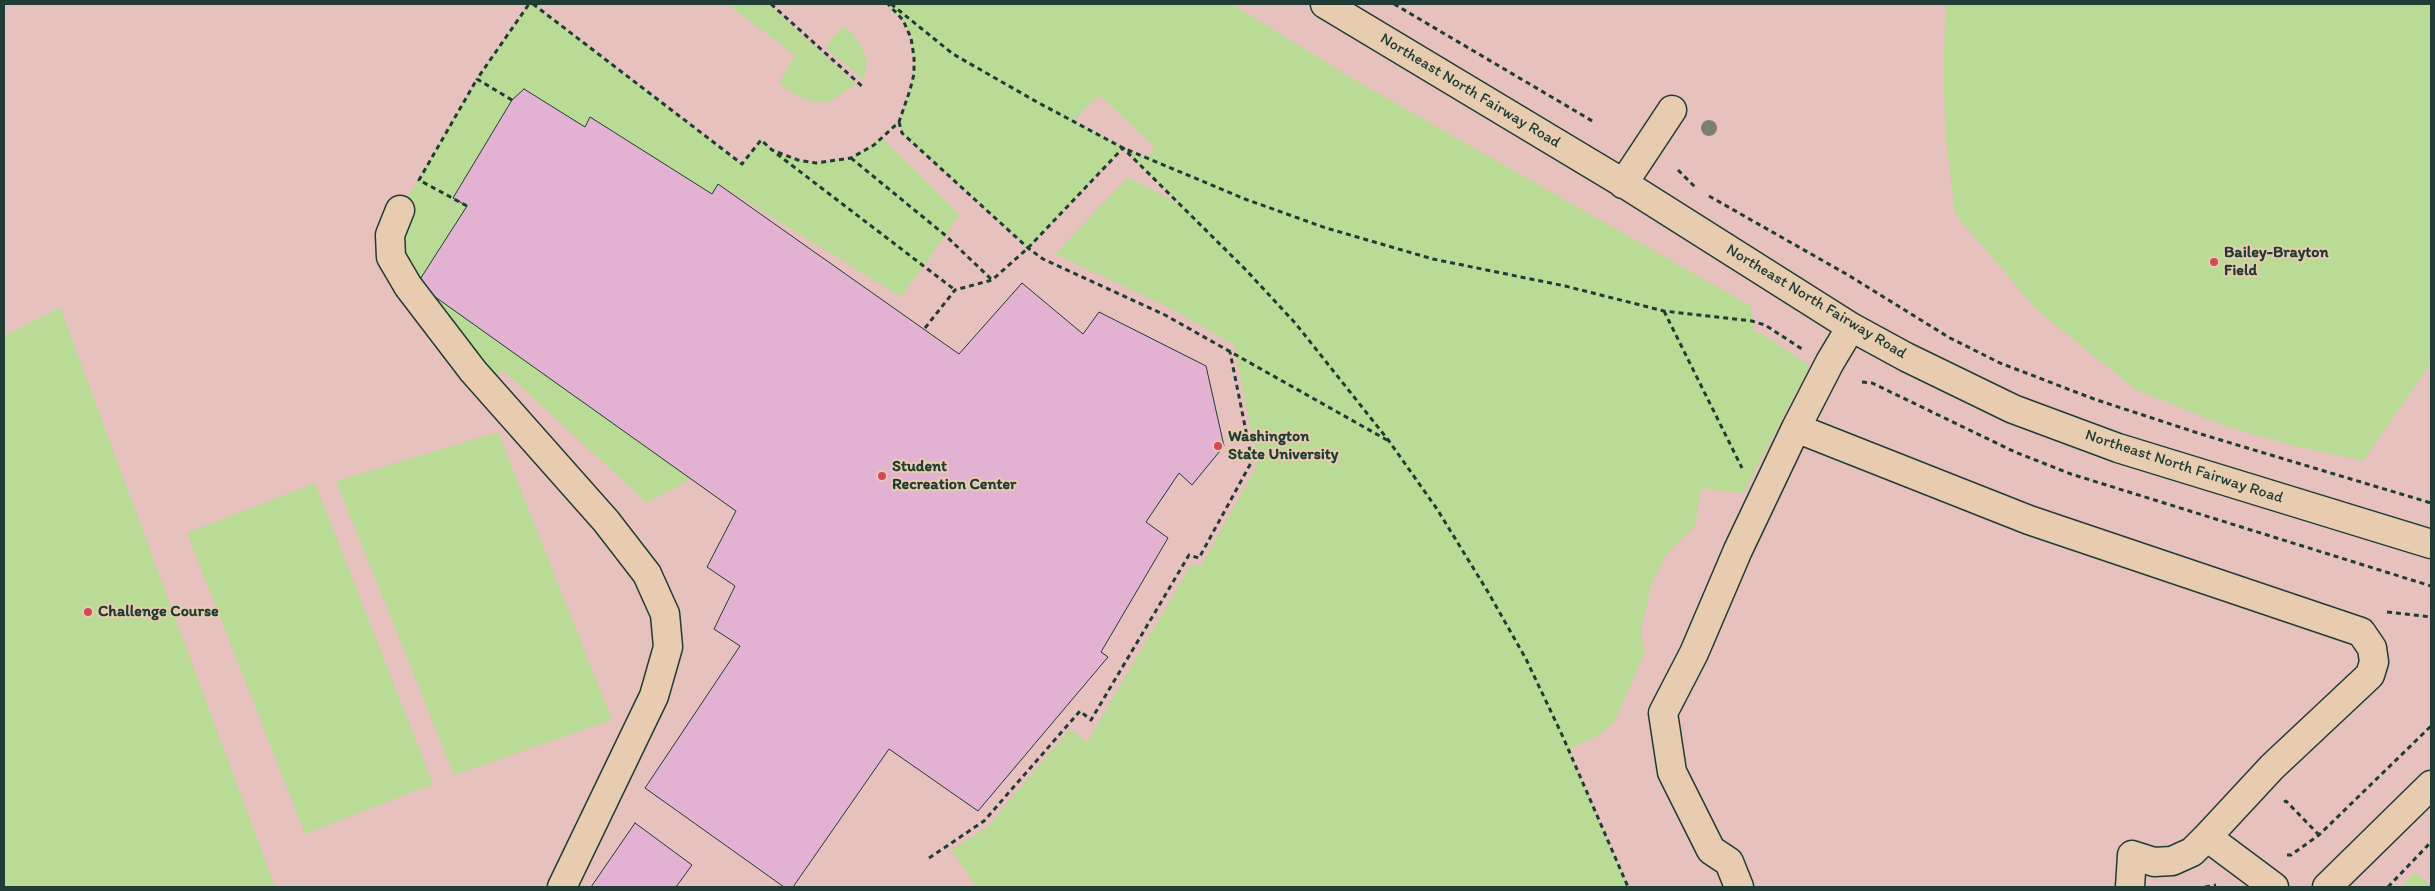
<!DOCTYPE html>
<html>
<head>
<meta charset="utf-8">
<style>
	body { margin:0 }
	#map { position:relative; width:2435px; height:891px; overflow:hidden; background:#e7c7b6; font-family:Itim,sans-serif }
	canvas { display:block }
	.frame { position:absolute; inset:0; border:5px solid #1f3d34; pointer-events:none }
</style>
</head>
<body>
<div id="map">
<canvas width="2435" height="891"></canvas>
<div class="frame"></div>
</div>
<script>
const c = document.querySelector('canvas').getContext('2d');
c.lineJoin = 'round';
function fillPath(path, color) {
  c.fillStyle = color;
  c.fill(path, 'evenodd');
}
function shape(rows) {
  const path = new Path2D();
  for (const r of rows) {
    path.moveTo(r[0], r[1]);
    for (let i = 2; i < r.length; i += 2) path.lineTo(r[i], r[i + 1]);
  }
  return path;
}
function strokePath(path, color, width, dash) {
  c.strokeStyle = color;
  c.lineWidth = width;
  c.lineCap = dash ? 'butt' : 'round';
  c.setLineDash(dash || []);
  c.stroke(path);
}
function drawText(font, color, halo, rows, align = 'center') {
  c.font = font + ' Itim,sans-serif';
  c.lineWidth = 4;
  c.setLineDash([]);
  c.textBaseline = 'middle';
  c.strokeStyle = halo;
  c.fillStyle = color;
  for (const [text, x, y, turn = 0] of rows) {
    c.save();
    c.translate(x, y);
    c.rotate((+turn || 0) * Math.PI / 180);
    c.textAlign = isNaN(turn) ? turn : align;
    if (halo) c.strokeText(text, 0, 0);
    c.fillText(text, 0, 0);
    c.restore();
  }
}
const built = shape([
	[4,4,2431,4,2431,887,4,887]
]);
const green = shape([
	[529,4,533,4,742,164,761,140,772,150,798,160,816,163,851,158,882,138,960,215,901,297,719,184,712,194,585,127,523,90,512,100,453,197,467,206,417,284,692,478,647,503,502,369,486,387,391,257,400,210,477,79],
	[727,4,768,4,856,84,829,102,812,102,795,94,779,83,795,55],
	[888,4,1232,4,1350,77,1751,306,1754,332,1762,334,1808,364,1807,371,1743,493,1701,488,1695,526,1667,553,1651,585,1642,627,1642,641,1645,651,1615,721,1598,736,1568,750,1628,887,977,887,951,850,987,827,1070,729,1087,742,1192,563,1200,567,1258,464,1234,345,1166,306,1055,254,1128,177,1181,205,1123,148,1028,248,902,133,899,122,910,90,914,74,914,57,911,38,903,20],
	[1100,95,1155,148,1146,157,1123,148,1074,120],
	[1946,4,2431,4,2431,363,2363,461,2290,445,2223,425,2135,389,2037,310,1955,214,1946,140,1943,70],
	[842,27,846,27,857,39,867,59,864,80,825,47],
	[60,307,275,887,4,887,4,336],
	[498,432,612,720,454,775,336,481],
	[315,483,433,784,305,834,187,533],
	[2415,872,2431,887,2401,887]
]);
const building = shape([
	[524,89,585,127,590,117,712,194,718,184,959,354,1022,283,1083,334,1099,312,1206,366,1224,446,1192,485,1179,473,1146,522,1168,538,1101,652,1108,657,978,811,889,749,793,887,784,887,645,788,740,646,714,629,735,586,707,567,736,511,417,284,467,206,453,198,512,100,524,89],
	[635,823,692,865,676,887,591,887,635,823]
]);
const path = shape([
	[533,4,742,164,761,140,772,150,798,160,816,163,851,158,874,145,899,122,910,90,914,74,914,57,911,38,903,20,888,4],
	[771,4,864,88],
	[891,4,953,54,1037,102,1123,148,1245,199,1326,228,1433,259,1565,286,1664,311,1752,321,1765,325,1802,349],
	[1394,4,1594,122],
	[512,100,477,79,529,4],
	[899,122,902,133,1028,248,1043,259,1165,315,1387,440],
	[777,154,955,290],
	[851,158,945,235,991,279],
	[1678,170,1697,189],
	[1709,196,1848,275,1950,338,2000,363,2094,399,2204,435,2431,503],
	[467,206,419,180,477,79],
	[1664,311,1742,468],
	[925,328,955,290,992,280,1028,248,1123,148,1246,270,1296,324,1389,441,1437,509,1488,592,1526,659,1563,737,1628,887],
	[1862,382,1872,383,2015,452,2071,474,2431,586],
	[2387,612,2431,617],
	[2284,802,2286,801,2319,835],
	[2287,855,2291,855,2319,835,2431,726],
	[929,858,984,821,1080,711,1091,720,1189,555,1199,558,1252,461,1230,352],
	[2205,887,2216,885],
	[2388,887,2431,842]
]);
const minor = shape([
	[1325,4,1628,186,1851,327,1906,357,2013,409,2118,448,2431,544],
	[1623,184,1672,110],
	[400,210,390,235,391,257,408,286,473,371,606,521,647,574,665,614,668,647,654,696,562,887],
	[1796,428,2029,520,2361,632,2372,648,2374,662,2370,675,2272,767,2207,837,2274,887],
	[1739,887,1729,862,1711,850,1672,772,1663,713,1694,653,1738,550,1796,428,1830,362,1851,327],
	[2130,887,2132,855,2154,862,2172,861,2192,852,2207,837],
	[2327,887,2431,785]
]);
const trees = [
	[1709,128]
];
const markers = [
	[2214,262,5,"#d1495b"],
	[1218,446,5,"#d1495b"],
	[882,476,5,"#d1495b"],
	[88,612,5,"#d1495b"]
];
const streetNames = [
	["Northeast North Fairway Road",1470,91,31],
	["Northeast North Fairway Road",1816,302,31],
	["Northeast North Fairway Road",2184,467,18]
];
const poiNames = [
	["Bailey-Brayton",2224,253],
	["Field",2224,271],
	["Washington",1228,437],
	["State University",1228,455],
	["Student",892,467],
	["Recreation Center",892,485],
	["Challenge Course",98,612]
];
fillPath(built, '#e6c1be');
fillPath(green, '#b9db95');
fillPath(building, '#e3b2d2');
strokePath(building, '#1f3d34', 1);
strokePath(minor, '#1f3d34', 31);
strokePath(path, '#1f3d34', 3, [5, 4]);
strokePath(minor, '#e8ccaf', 28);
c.fillStyle = '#7d8071';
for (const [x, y] of trees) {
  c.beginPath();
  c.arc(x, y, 8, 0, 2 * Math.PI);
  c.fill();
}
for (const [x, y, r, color] of markers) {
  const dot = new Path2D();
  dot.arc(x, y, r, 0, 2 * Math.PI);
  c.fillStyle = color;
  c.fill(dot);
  strokePath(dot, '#e8ccaf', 2);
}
drawText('16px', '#1f3d34', '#e8ccaf', streetNames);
drawText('bold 16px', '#1f3d34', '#e8ccaf', poiNames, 'left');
</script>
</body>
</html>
